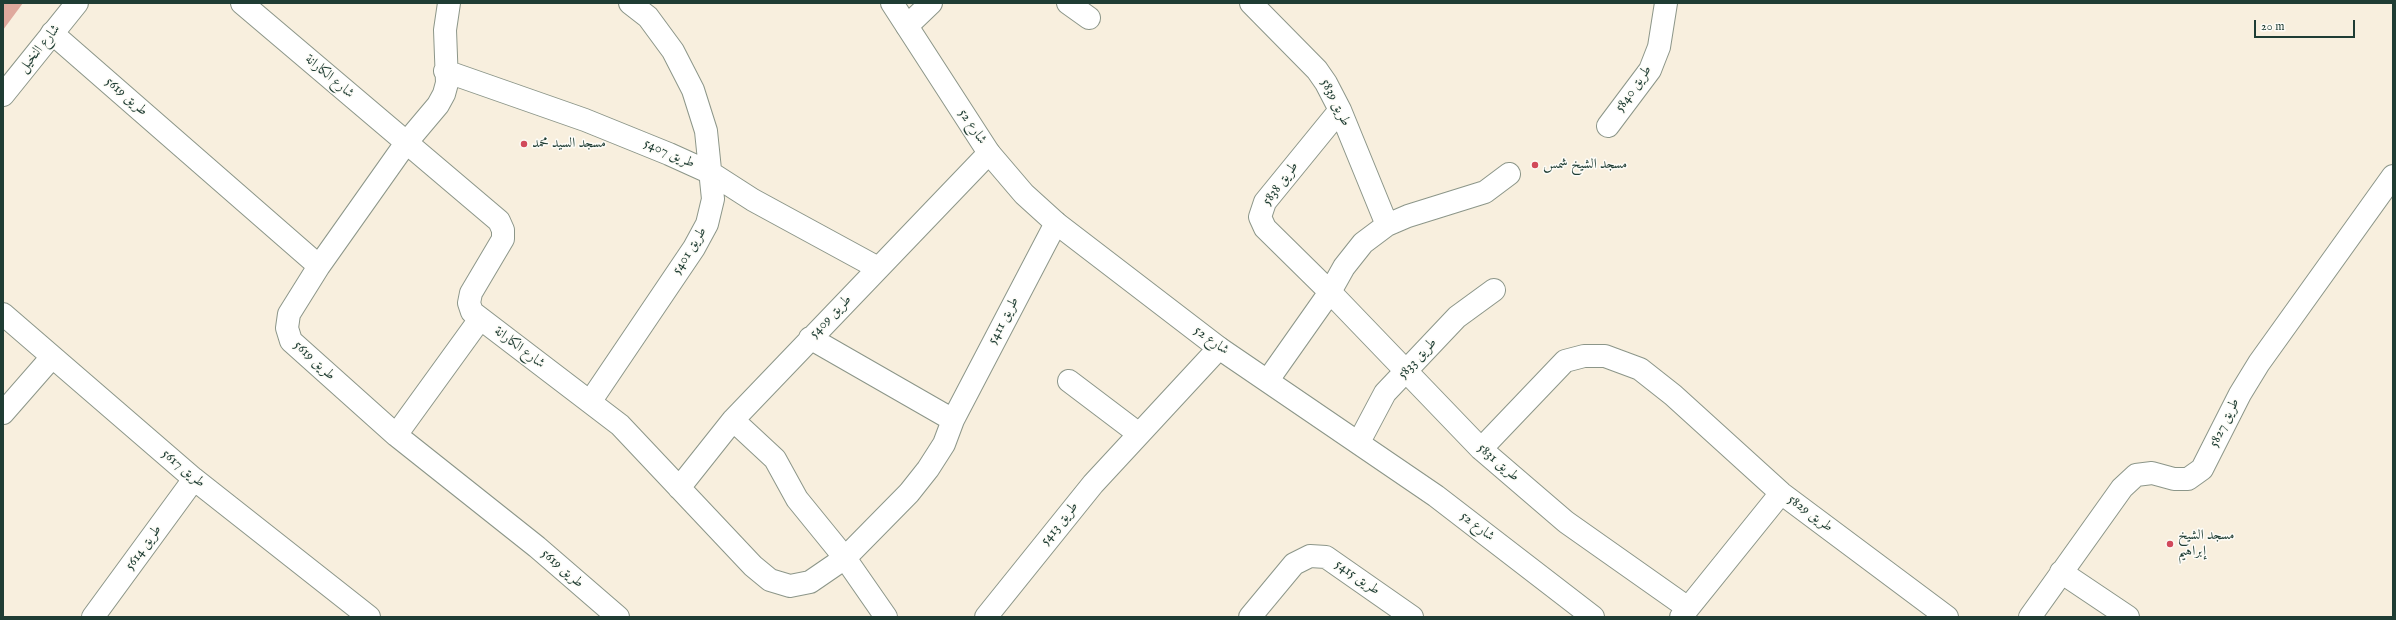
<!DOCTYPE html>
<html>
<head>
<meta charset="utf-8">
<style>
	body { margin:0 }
	#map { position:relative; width:2396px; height:620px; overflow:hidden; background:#f8efde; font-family:"IM FELL English",serif }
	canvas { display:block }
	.frame { position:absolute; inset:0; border:4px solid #1f3d34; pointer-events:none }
	.scale { position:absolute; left:2254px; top:20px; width:101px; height:18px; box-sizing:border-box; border:2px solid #1f3d34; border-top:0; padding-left:5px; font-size:12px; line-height:14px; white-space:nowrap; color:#1f3d34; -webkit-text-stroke:3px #fdfcf7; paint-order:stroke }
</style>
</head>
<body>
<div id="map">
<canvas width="2396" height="620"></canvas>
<div class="frame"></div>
<div class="scale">20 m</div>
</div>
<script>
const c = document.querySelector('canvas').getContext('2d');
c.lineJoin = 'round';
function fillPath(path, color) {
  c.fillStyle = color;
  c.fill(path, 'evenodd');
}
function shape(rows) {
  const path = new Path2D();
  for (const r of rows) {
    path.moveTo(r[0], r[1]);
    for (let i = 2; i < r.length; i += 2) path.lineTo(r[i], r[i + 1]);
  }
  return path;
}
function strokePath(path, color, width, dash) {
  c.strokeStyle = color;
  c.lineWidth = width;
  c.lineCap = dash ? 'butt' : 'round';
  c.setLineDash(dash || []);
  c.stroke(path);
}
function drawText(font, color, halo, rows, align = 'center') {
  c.font = font + ' "IM FELL English",Amiri,serif';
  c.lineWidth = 3;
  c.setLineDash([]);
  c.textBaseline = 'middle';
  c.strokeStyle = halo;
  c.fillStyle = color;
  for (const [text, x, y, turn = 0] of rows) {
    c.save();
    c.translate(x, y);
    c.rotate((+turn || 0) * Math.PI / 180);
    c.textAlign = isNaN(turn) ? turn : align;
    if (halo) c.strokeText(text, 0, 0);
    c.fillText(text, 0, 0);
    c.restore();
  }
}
const building = shape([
	[3,3,23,3,3,30]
]);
const minor = shape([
	[242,3,499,221,503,230,503,239,471,293,469,303,472,312,620,425,753,566,770,580,790,586,810,582,845,558,909,493,928,469,944,444,953,420,1056,223],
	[449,3,445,30,447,83,444,94,438,105,406,143,319,266,289,314,287,328,291,341,396,435,537,547,618,617],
	[1068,3,1089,18],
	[1251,3,1317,70,1326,83,1340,110,1387,225],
	[907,26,931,3],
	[52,33,319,266],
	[445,71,585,120,669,154,711,173,753,200,878,268],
	[1340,110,1265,202,1260,217,1265,228,1330,292,1481,449,1566,522,1688,608],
	[1608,126,1650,70,1659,47,1666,3],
	[3,314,194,479,369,617],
	[810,338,953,420],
	[1268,380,1330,292,1344,267,1363,243,1387,225,1408,216,1485,192,1509,174],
	[1069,381,1139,434],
	[590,402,694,248,707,224,713,199,706,131,693,90,673,51,648,17,630,3],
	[3,413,52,357],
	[733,420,775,459,797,499,845,558,886,617],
	[396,435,480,319],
	[1359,442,1385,393,1457,317,1494,290],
	[1481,449,1565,361,1584,356,1605,356,1640,369,1673,395,1781,493,1947,617],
	[679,488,733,420,989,153],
	[2061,572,2128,617],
	[93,617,194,479],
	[986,617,1093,484,1219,348],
	[1250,617,1294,564,1310,556,1326,557,1412,617],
	[1681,617,1781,493],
	[2030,617,2122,488,2136,475,2152,473,2174,479,2188,479,2202,469,2240,394,2259,363,2393,176]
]);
const tertiary = shape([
	[892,3,989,153,1024,194,1056,223,1219,348,1436,496,1593,617],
	[3,95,77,3]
]);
const markers = [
	[524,144,4,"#d1495b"],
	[1535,165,4,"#d1495b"],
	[2170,544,4,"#d1495b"]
];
const streetNames = [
	["شارع النخيل",40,49,-51],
	["شارع الكارانة",329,77,40],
	["طريق 5840",1634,89,-55],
	["طريق 5619",126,97,41],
	["طريق 5839",1335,103,64],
	["شارع 52",972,127,56],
	["طريق 5407",669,154,24],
	["طريق 5838",1281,184,-53],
	["طريق 5401",690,251,-58],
	["طريق 5409",831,317,-46],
	["طريق 5411",1004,321,-62],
	["شارع 52",1211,341,36],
	["شارع الكارانة",519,348,37],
	["طريق 5833",1418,359,-47],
	["طريق 5619",314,361,43],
	["طريق 5827",2225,423,-64],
	["طريق 5831",1498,463,41],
	["طريق 5617",183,469,40],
	["طريق 5829",1810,514,37],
	["طريق 5413",1060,524,-51],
	["شارع 52",1477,527,38],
	["طريق 5614",144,548,-54],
	["طريق 5619",562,569,41],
	["طريق 5415",1357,578,35]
];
const poiNames = [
	["مسجد السيد محمد",532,144],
	["مسجد الشيخ شمس",1543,165],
	["مسجد الشيخ",2178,536],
	["إبراهيم",2178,552]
];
fillPath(building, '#dfa99d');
strokePath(minor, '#8c9689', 24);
strokePath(tertiary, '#8c9689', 24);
strokePath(minor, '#fff', 22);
strokePath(tertiary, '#fff', 22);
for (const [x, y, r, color] of markers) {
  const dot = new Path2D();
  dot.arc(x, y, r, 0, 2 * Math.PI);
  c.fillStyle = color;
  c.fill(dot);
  strokePath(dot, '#fdfcf7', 1.5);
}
drawText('14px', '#1f3d34', '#fdfcf7', streetNames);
drawText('14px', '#1f3d34', '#fdfcf7', poiNames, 'left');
</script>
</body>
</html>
